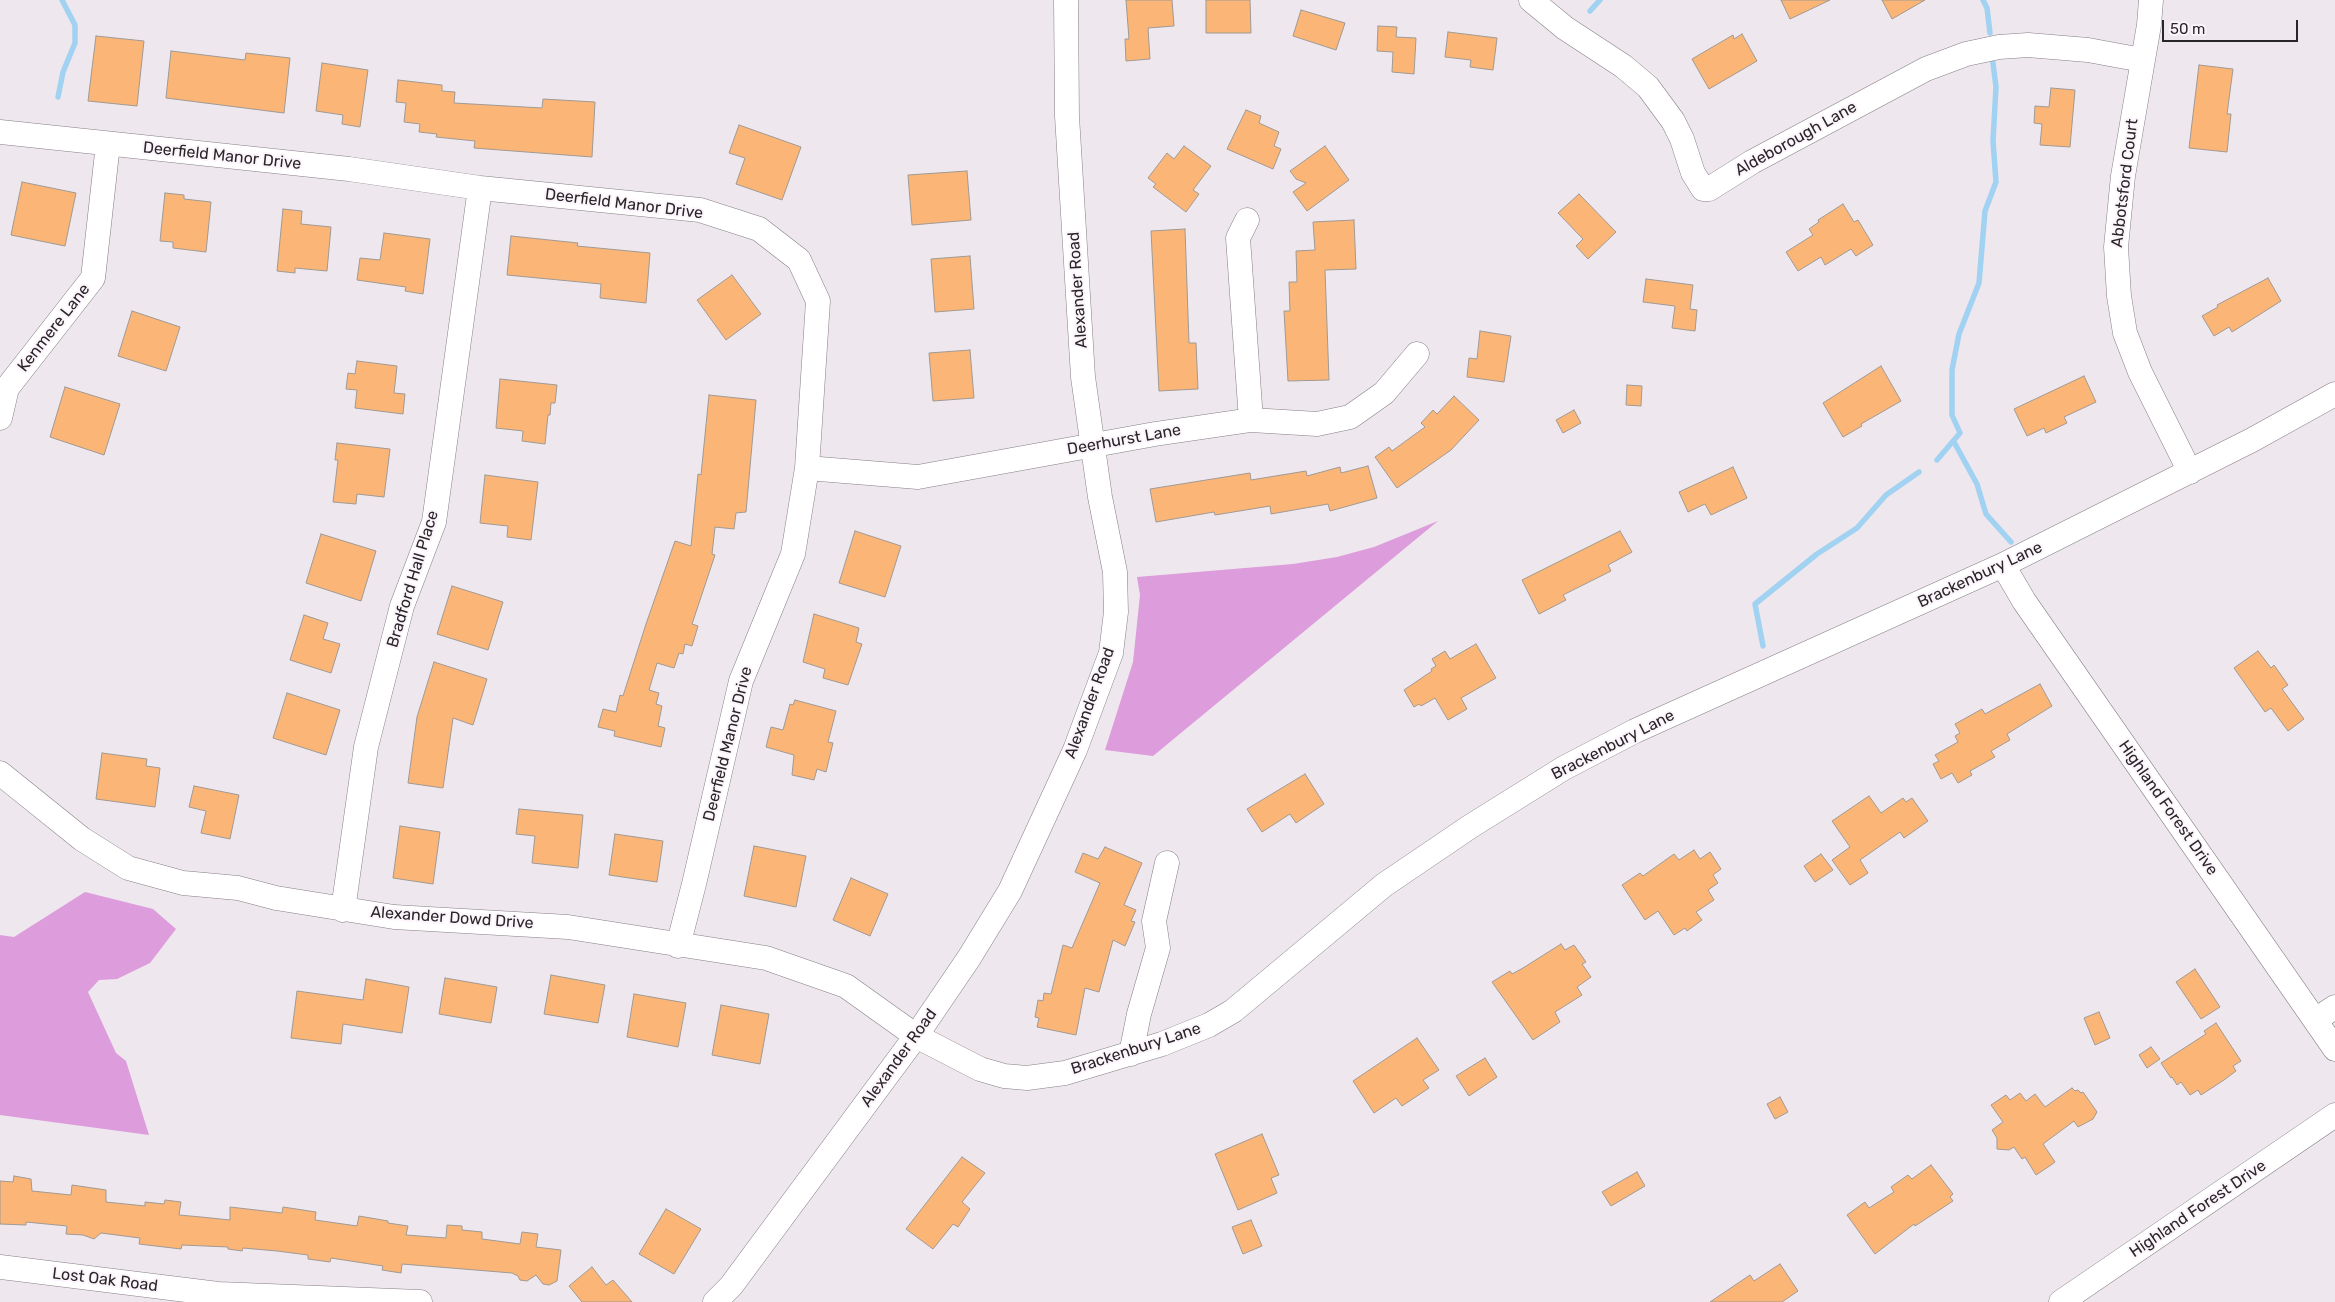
<!DOCTYPE html>
<html>
<head>
<meta charset="utf-8">
<style>
	body { margin:0 }
	#map { position:relative; width:2335px; height:1302px; overflow:hidden; background:#eee7ee; font-family:Rubik,sans-serif }
	canvas { display:block }
	.scale { position:absolute; left:2162px; top:20px; width:136px; height:22px; box-sizing:border-box; border:2px solid #292628; border-top:0; padding-left:6px; font-size:15px; line-height:18px; white-space:nowrap; color:#292628; -webkit-text-stroke:4px #fcf4fb; paint-order:stroke }
</style>
</head>
<body>
<div id="map">
<canvas width="2335" height="1302"></canvas>
<div class="scale">50 m</div>
</div>
<script>
const c = document.querySelector('canvas').getContext('2d');
c.lineJoin = 'round';
function fillPath(path, color) {
  c.fillStyle = color;
  c.fill(path, 'evenodd');
}
function shape(rows) {
  const path = new Path2D();
  for (const r of rows) {
    path.moveTo(r[0], r[1]);
    for (let i = 2; i < r.length; i += 2) path.lineTo(r[i], r[i + 1]);
  }
  return path;
}
function strokePath(path, color, width, dash) {
  c.strokeStyle = color;
  c.lineWidth = width;
  c.lineCap = dash ? 'butt' : 'round';
  c.setLineDash(dash || []);
  c.stroke(path);
}
function drawText(font, color, halo, rows, align = 'center') {
  c.font = font + ' Rubik,sans-serif';
  c.lineWidth = 4;
  c.setLineDash([]);
  c.textBaseline = 'middle';
  c.strokeStyle = halo;
  c.fillStyle = color;
  for (const [text, x, y, turn = 0] of rows) {
    c.save();
    c.translate(x, y);
    c.rotate((+turn || 0) * Math.PI / 180);
    c.textAlign = isNaN(turn) ? turn : align;
    if (halo) c.strokeText(text, 0, 0);
    c.fillText(text, 0, 0);
    c.restore();
  }
}
const forest = shape([
	[1438,521,1153,756,1105,750,1133,662,1140,595,1137,577,1293,564,1337,557,1374,547],
	[85,892,153,909,176,929,150,963,117,979,99,980,88,992,116,1053,126,1061,149,1135,0,1115,0,935,14,937]
]);
const stream = shape([
	[1983,0,1987,8,1990,33],
	[1590,11,1600,0],
	[58,97,63,72,75,43,75,25,62,0],
	[1954,442,1977,484,1986,514,2011,542],
	[1937,460,1960,433,1952,415,1952,370,1959,334,1979,283,1985,211,1996,182,1993,141,1996,87,1993,63],
	[1763,646,1755,604,1817,554,1857,528,1886,495,1919,472]
]);
const building = shape([
	[1126,0,1172,0,1174,26,1148,28,1150,59,1126,61,1125,39,1129,39,1126,0],
	[1206,0,1250,0,1251,33,1206,33,1206,0],
	[1781,0,1830,0,1790,19,1781,0],
	[1882,0,1925,0,1892,19,1882,0],
	[1301,10,1345,23,1336,50,1293,36,1301,10],
	[1378,26,1397,27,1396,37,1416,38,1414,74,1392,72,1393,52,1377,51,1378,26],
	[1448,32,1497,38,1493,70,1470,67,1471,60,1445,57,1448,32],
	[1742,34,1757,61,1709,89,1692,59,1733,35,1734,39,1742,34],
	[96,36,144,41,137,106,88,101,96,36],
	[171,51,245,60,246,53,290,58,284,113,166,98,171,51],
	[322,63,368,70,360,127,342,124,343,115,316,111,322,63],
	[2199,65,2233,69,2227,114,2231,114,2227,152,2189,148,2199,65],
	[398,80,442,85,442,91,455,92,454,103,542,108,543,99,595,102,592,157,474,148,475,141,436,137,437,134,419,132,420,124,404,122,406,103,396,102,398,80],
	[2051,88,2075,90,2070,147,2040,145,2042,124,2034,123,2035,106,2049,107,2051,88],
	[1246,110,1261,116,1259,123,1279,132,1274,146,1281,149,1273,169,1227,149,1246,110],
	[739,125,801,147,782,200,736,184,745,158,729,153,739,125],
	[1184,146,1211,166,1193,190,1199,194,1186,212,1153,187,1156,184,1148,178,1167,153,1174,159,1184,146],
	[1325,146,1349,180,1307,211,1293,192,1306,183,1296,179,1290,171,1325,146],
	[967,171,971,220,912,225,908,175,967,171],
	[22,182,76,193,65,246,11,235,22,182],
	[165,193,184,195,184,199,211,202,206,252,173,248,173,242,160,241,165,193],
	[1579,194,1616,232,1588,259,1576,246,1583,239,1558,213,1579,194],
	[1843,204,1854,222,1858,220,1873,245,1856,256,1851,249,1825,265,1821,257,1798,271,1786,252,1813,235,1809,229,1819,222,1818,220,1843,204],
	[283,209,302,211,301,224,331,227,327,271,295,268,295,273,277,271,283,209],
	[1354,220,1356,269,1325,270,1329,380,1288,381,1284,311,1290,311,1289,282,1297,282,1296,251,1315,250,1313,222,1354,220],
	[1185,229,1189,343,1196,343,1198,389,1159,391,1151,231,1185,229],
	[384,233,430,239,423,294,405,291,406,287,357,280,360,258,380,260,384,233],
	[511,236,578,243,577,246,650,253,646,303,600,298,601,284,507,275,511,236],
	[970,256,974,309,935,312,931,259,970,256],
	[732,275,761,314,726,340,697,300,732,275],
	[2268,278,2281,301,2232,332,2229,327,2214,336,2202,316,2218,307,2217,305,2268,278],
	[1646,279,1693,285,1690,309,1697,310,1695,331,1672,328,1675,306,1643,302,1646,279],
	[132,311,180,327,166,371,118,356,132,311],
	[1480,331,1511,336,1504,382,1467,377,1469,358,1477,359,1480,331],
	[970,350,974,398,933,401,929,353,970,350],
	[357,361,397,366,394,393,405,394,403,414,355,408,357,390,346,389,348,373,355,374,357,361],
	[1881,366,1901,401,1861,424,1862,426,1843,437,1823,403,1881,366],
	[2084,376,2096,402,2064,417,2067,423,2046,433,2044,428,2027,436,2014,409,2084,376],
	[500,379,557,385,555,403,551,403,550,415,548,415,545,444,522,441,523,431,496,428,500,379],
	[1627,385,1642,386,1641,406,1626,405,1627,385],
	[65,387,120,404,104,455,50,437,65,387],
	[709,395,756,400,746,512,736,513,734,529,715,527,712,554,715,555,692,624,698,626,692,646,685,644,683,654,679,653,674,668,657,663,649,690,659,693,656,704,662,706,658,726,665,728,661,747,614,736,615,731,598,727,603,709,616,712,620,695,623,696,646,624,675,541,691,546,698,474,701,475,709,395],
	[1454,396,1479,420,1451,450,1397,488,1375,457,1389,447,1392,451,1425,427,1421,423,1433,410,1437,414,1454,396],
	[1574,410,1581,423,1563,433,1556,420,1574,410],
	[337,443,390,449,384,497,357,494,356,504,333,502,338,460,335,460,337,443],
	[1368,466,1377,498,1330,511,1328,504,1271,514,1270,506,1215,515,1214,512,1156,522,1150,489,1250,473,1251,480,1306,471,1307,476,1340,467,1341,473,1368,466],
	[1733,467,1747,498,1711,515,1705,504,1688,512,1679,492,1733,467],
	[485,475,538,482,531,540,507,537,508,526,480,523,485,475],
	[855,531,901,546,885,597,839,583,855,531],
	[1620,531,1632,552,1608,565,1611,571,1563,595,1566,600,1539,614,1522,580,1620,531],
	[321,534,376,551,361,601,306,583,321,534],
	[452,586,503,602,488,650,437,634,452,586],
	[814,614,859,628,856,642,862,644,848,685,823,678,825,669,803,662,814,614],
	[304,615,328,623,323,639,340,644,331,673,290,660,304,615],
	[1476,644,1496,678,1461,698,1467,709,1448,720,1435,698,1421,706,1419,704,1414,707,1404,690,1432,671,1431,669,1436,666,1432,659,1445,651,1450,659,1476,644],
	[2258,651,2271,668,2274,665,2288,685,2282,689,2304,719,2288,731,2271,708,2265,712,2234,668,2258,651],
	[434,662,487,679,473,725,453,718,443,788,408,783,417,717,434,662],
	[2040,684,2052,706,2007,734,2010,740,1991,751,1995,757,1970,771,1972,775,1958,783,1952,773,1941,779,1933,764,1939,761,1935,755,1958,742,1955,736,1960,733,1955,724,1982,709,1985,714,2040,684],
	[287,693,340,710,326,755,273,738,287,693],
	[795,700,836,711,828,742,833,743,826,772,817,769,814,780,792,775,794,755,766,747,771,727,783,730,790,704,793,705,795,700],
	[102,753,147,759,146,766,160,768,155,807,96,799,102,753],
	[1305,774,1324,804,1296,823,1290,814,1262,832,1247,809,1305,774],
	[194,786,239,795,230,839,201,833,206,811,189,807,194,786],
	[1869,796,1881,813,1903,798,1906,802,1912,798,1928,821,1904,838,1900,832,1860,860,1868,873,1850,885,1832,860,1850,847,1832,821,1869,796],
	[519,809,583,815,578,868,532,863,535,836,516,834,519,809],
	[400,826,440,832,433,884,393,878,400,826],
	[615,834,663,841,657,882,609,875,615,834],
	[754,846,806,856,796,907,744,896,754,846],
	[1105,847,1142,863,1124,905,1136,910,1131,921,1135,922,1125,946,1113,940,1099,992,1085,988,1076,1035,1037,1027,1039,1018,1035,1017,1038,1000,1043,1001,1044,993,1051,994,1063,945,1072,948,1100,883,1075,872,1083,853,1098,859,1105,847],
	[1694,850,1700,859,1710,852,1721,869,1713,875,1718,883,1708,890,1714,900,1696,912,1702,920,1687,931,1685,928,1674,935,1658,911,1645,920,1622,885,1640,873,1643,876,1674,854,1679,860,1694,850],
	[1821,854,1833,870,1815,882,1804,866,1821,854],
	[851,878,888,894,870,936,833,920,851,878],
	[1561,944,1565,950,1574,945,1586,962,1582,964,1591,977,1577,987,1582,995,1555,1012,1560,1022,1533,1040,1492,982,1510,971,1512,974,1523,968,1561,944],
	[2195,969,2220,1007,2201,1019,2176,982,2195,969],
	[551,975,605,985,598,1023,544,1014,551,975],
	[445,978,497,987,491,1023,439,1014,445,978],
	[366,979,409,987,402,1033,343,1024,341,1044,291,1038,297,991,363,1000,366,979],
	[634,994,686,1003,678,1047,627,1037,634,994],
	[721,1005,769,1014,760,1064,712,1055,721,1005],
	[2099,1012,2110,1038,2095,1045,2084,1018,2099,1012],
	[2216,1023,2241,1061,2233,1066,2236,1071,2224,1080,2201,1095,2198,1090,2190,1095,2181,1082,2177,1085,2172,1077,2171,1078,2161,1063,2206,1034,2204,1031,2216,1023],
	[1417,1038,1439,1070,1423,1080,1429,1088,1402,1106,1396,1098,1374,1113,1353,1081,1417,1038],
	[2151,1047,2160,1059,2147,1068,2139,1055,2151,1047],
	[1485,1058,1497,1077,1469,1096,1456,1076,1485,1058],
	[2072,1088,2075,1091,2078,1090,2081,1093,2083,1092,2097,1112,2093,1119,2078,1127,2074,1121,2043,1144,2055,1162,2051,1165,2036,1175,2025,1157,2022,1159,2014,1147,2009,1150,1997,1149,1997,1138,1992,1130,2003,1122,1991,1105,2006,1095,2010,1100,2020,1093,2026,1101,2035,1094,2045,1107,2072,1088],
	[1780,1097,1788,1112,1775,1119,1767,1104,1780,1097],
	[1262,1134,1279,1175,1271,1178,1277,1193,1238,1210,1215,1154,1262,1134],
	[962,1157,985,1173,962,1202,970,1209,958,1227,953,1224,933,1249,906,1229,962,1157],
	[1931,1165,1953,1194,1950,1197,1953,1201,1915,1226,1914,1224,1875,1254,1847,1215,1865,1202,1869,1208,1894,1192,1891,1187,1908,1175,1912,1179,1931,1165],
	[1637,1172,1645,1186,1611,1206,1602,1192,1637,1172],
	[14,1176,31,1179,32,1191,71,1195,72,1185,106,1190,106,1202,145,1206,145,1202,164,1204,165,1200,181,1202,179,1215,201,1217,230,1220,230,1207,282,1213,283,1207,316,1212,315,1220,357,1226,359,1216,388,1221,388,1223,408,1226,406,1235,446,1238,447,1225,462,1226,462,1230,482,1232,482,1239,520,1244,522,1232,538,1234,536,1247,561,1250,557,1281,549,1285,543,1284,536,1275,527,1281,520,1280,518,1276,512,1273,402,1264,401,1273,382,1270,383,1266,331,1258,330,1262,308,1259,308,1255,277,1251,243,1248,242,1251,228,1249,228,1247,182,1245,181,1249,139,1244,140,1238,101,1233,94,1239,83,1235,66,1234,67,1226,26,1222,26,1225,0,1224,0,1181,13,1182,14,1176],
	[666,1209,701,1229,674,1274,639,1254,666,1209],
	[1251,1220,1262,1246,1243,1254,1232,1227,1251,1220],
	[1780,1264,1798,1291,1782,1302,1710,1302,1750,1275,1754,1281,1780,1264],
	[592,1267,606,1285,613,1280,632,1302,582,1302,569,1286,592,1267]
]);
const minor = shape([
	[1531,0,1565,28,1623,66,1648,87,1673,121,1682,139,1693,173,1703,189,1709,189,1752,162,1926,69,1966,54,1999,47,2028,45,2088,50,2142,60],
	[2151,0,2149,25,2123,176,2116,247,2119,296,2125,333,2140,372,2190,472],
	[0,132,349,169,480,188,700,210,759,229,799,260,818,301,807,468,793,554,741,681,694,884,678,946],
	[1247,220,1238,238,1251,420],
	[0,418,7,388,93,278,108,144],
	[807,468,918,477,1155,434,1251,420,1317,424,1350,417,1384,393,1417,354],
	[2003,565,2024,601,2335,1049],
	[0,773,82,839,128,868,183,883,238,888,276,898,394,917,568,927,766,958,846,986,916,1036,980,1069,1004,1076,1027,1078,1065,1073,1162,1044,1209,1025,1233,1011,1384,885,1471,826,1564,768,1635,731,2003,565,2252,440,2335,394],
	[343,910,366,747,402,606,434,522,480,188],
	[2315,1020,2335,1007],
	[1131,1054,1139,1014,1158,948,1154,921,1167,863],
	[0,1267,218,1294,420,1302],
	[715,1302,731,1286,916,1036,969,958,1010,891,1075,750,1111,653,1116,612,1115,572,1100,497,1083,377,1067,116,1066,0],
	[2061,1302,2335,1115]
]);
const streetNames = [
	["Aldeborough Lane",1796,139,-29],
	["Deerfield Manor Drive",222,156,6],
	["Abbotsford Court",2125,183,-83],
	["Deerfield Manor Drive",624,204,7],
	["Alexander Road",1078,290,-94],
	["Kenmere Lane",54,328,-52],
	["Deerhurst Lane",1124,440,-10],
	["Brackenbury Lane",1980,575,-25],
	["Bradford Hall Place",413,579,-73],
	["Alexander Road",1090,703,-70],
	["Deerfield Manor Drive",728,744,-76],
	["Brackenbury Lane",1613,745,-27],
	["Highland Forest Drive",2168,808,55],
	["Alexander Dowd Drive",452,918,4],
	["Brackenbury Lane",1136,1049,-18],
	["Alexander Road",899,1058,-54],
	["Highland Forest Drive",2198,1209,-34],
	["Lost Oak Road",105,1280,7]
];
fillPath(forest, '#dd9cdb');
strokePath(stream, '#a2d2f2', 5.5);
fillPath(building, '#fbb677');
strokePath(building, '#a09993', 1);
strokePath(minor, '#867f85', 25);
strokePath(minor, '#fff', 24);
drawText('16px', '#292628', '#fcf4fb', streetNames);
</script>
</body>
</html>
